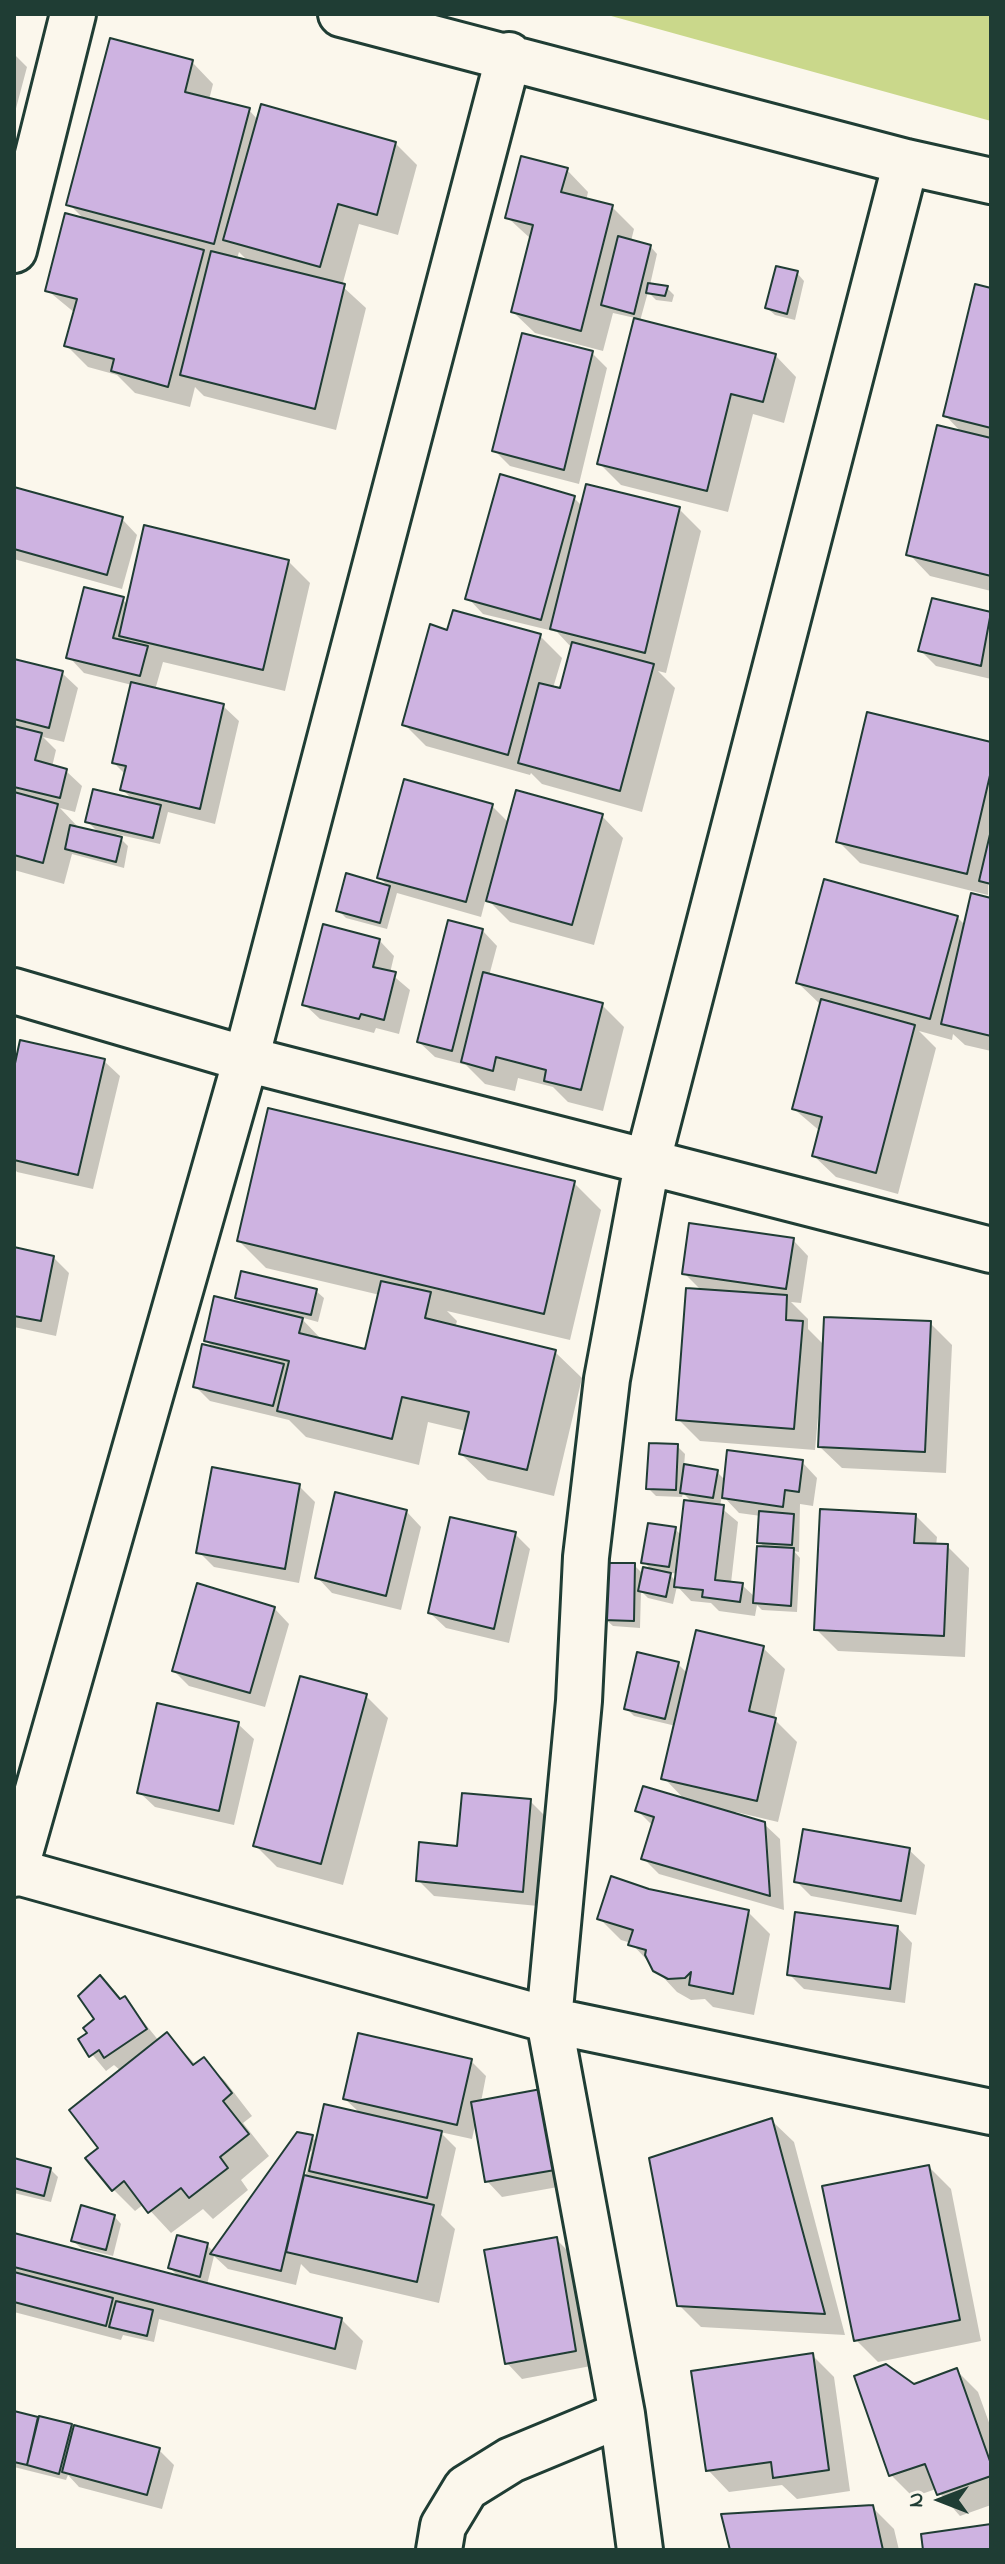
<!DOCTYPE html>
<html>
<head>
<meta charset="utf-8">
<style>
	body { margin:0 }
	#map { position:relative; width:1005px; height:2564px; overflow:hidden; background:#fbf7ec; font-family:"Indie Flower",sans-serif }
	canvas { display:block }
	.frame { position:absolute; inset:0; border:16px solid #1f3d34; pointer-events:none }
	.north { position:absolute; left:901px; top:2460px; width:80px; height:80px; -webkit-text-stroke:6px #fbf7ec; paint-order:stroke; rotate:270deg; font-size:22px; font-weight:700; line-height:32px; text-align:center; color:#1f3d34 }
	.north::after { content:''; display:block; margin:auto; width:28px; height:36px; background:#1f3d34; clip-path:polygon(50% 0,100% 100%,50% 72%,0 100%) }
</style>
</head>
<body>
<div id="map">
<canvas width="1005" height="2564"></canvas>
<div class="frame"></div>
<div class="north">N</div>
</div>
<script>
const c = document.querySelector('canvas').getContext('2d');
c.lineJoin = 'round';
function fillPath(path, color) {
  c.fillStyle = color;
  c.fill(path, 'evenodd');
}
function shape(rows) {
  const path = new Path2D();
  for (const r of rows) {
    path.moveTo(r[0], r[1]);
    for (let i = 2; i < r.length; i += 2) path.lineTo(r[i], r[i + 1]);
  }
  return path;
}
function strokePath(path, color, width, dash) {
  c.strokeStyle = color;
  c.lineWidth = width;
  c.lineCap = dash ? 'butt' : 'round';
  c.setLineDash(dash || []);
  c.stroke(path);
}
const green = shape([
	[604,14,991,14,991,121]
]);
const shadow = shape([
	[14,54,27,67,14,116],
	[192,62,213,84,209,100,249,110,258,120,395,143,417,165,398,235,359,224,342,286,366,308,336,430,204,396,195,387,190,407,135,393,117,375,88,367,66,345,75,313,47,290,85,220,69,204],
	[239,252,249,262,237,259],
	[567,170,588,192,586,201,612,207,634,229,631,241,650,246,657,254,650,285,667,288,674,295,672,302,656,300,648,292,640,321,775,355,796,377,784,423,753,414,728,512,621,485,599,463,635,318,613,313,603,351,535,333,513,312,531,239,507,217],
	[797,273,804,281,795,320,775,315,767,308],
	[991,291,991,591,930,576,909,554,963,434,945,415],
	[592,353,607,368,579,484,510,466,495,451],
	[14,489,122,519,137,535,122,589,14,559],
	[574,498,582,506,679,509,701,531,666,673,658,671,675,688,642,812,542,784,531,773,530,775,426,746,404,724,449,632,540,636,562,658,553,688,561,690,572,648,557,632,483,614,468,598],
	[288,561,310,583,285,691,163,662,155,690,223,706,239,721,215,824,168,812,160,844,116,834,128,846,124,868,72,854,64,884,14,870,14,661,62,673,78,688,64,742,43,737,56,750,52,767,66,771,82,786,75,812,60,808,79,828,100,834,87,821,133,800,123,790,126,775,114,763,132,685,84,673,69,657,122,599,128,605],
	[933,600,991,614,991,679,936,666,921,651],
	[991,744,988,895,860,863,838,841],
	[492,806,509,823,602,816,623,838,594,945,510,922,486,898,481,917,397,893,387,929,346,918,338,910,389,887,379,877],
	[991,900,991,1051,965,1045,953,1034,952,1040,919,1031,936,1048,898,1194,836,1177,814,1156,821,1132,794,1109,821,1005,798,983,957,917,966,926],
	[482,930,497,946,489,976,602,1005,624,1027,603,1111,568,1102,553,1087,518,1078,515,1091,485,1084,466,1065,435,1057,419,1042],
	[379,940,394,956,390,973,410,990,399,1034,376,1028,374,1033,320,1019,304,1004],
	[104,1061,120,1076,93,1189,17,1172,14,1168,14,1077],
	[574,1183,601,1210,570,1340,447,1311,457,1321,455,1328,555,1352,582,1378,554,1496,488,1480,461,1454,466,1431,428,1422,419,1465,306,1437,289,1420,210,1401,195,1386,215,1349,206,1341,246,1306,237,1297,316,1291,324,1298,318,1322,300,1317,323,1341,366,1351,380,1295,266,1268,239,1241],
	[793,1240,808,1256,801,1303,791,1302,808,1319,808,1329,825,1346,930,1323,952,1345,946,1473,842,1468,820,1447,822,1406,819,1406,815,1450,700,1441,678,1419,702,1291,684,1273],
	[14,1249,54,1258,69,1273,56,1336,14,1327],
	[677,1446,685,1454,684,1466,717,1472,726,1481,802,1462,817,1478,813,1506,800,1504,799,1552,794,1551,800,1558,797,1612,762,1610,757,1605,755,1616,719,1611,711,1603,691,1601,677,1586,673,1604,648,1598,641,1591,640,1628,613,1626,605,1619,634,1565,644,1575,653,1572,644,1562,675,1529,682,1536,693,1503,683,1493,682,1497,656,1496,648,1488],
	[722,1495,739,1513,761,1516,759,1542,766,1548,755,1597,742,1585,731,1583,738,1522,720,1507],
	[667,1572,678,1574,677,1582],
	[299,1486,315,1502,299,1583,214,1567,199,1552],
	[406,1511,421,1527,401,1610,332,1593,317,1577],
	[915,1515,937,1537,936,1546,947,1546,969,1568,965,1657,838,1651,816,1629],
	[515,1534,530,1549,509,1643,446,1628,430,1613],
	[274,1608,289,1624,265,1707,189,1686,174,1671],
	[763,1648,785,1669,774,1719,797,1742,778,1822,736,1812,735,1815,764,1824,780,1839,784,1910,659,1874,644,1859,653,1826,637,1810,686,1801,664,1778,676,1726,634,1716,626,1708,678,1664,688,1674],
	[366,1696,388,1718,343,1885,277,1867,255,1845],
	[238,1724,254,1739,234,1825,155,1807,139,1792],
	[530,1801,546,1817,538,1906,434,1896,418,1880,459,1848],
	[909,1850,925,1865,916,1915,811,1896,796,1881],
	[649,1891,748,1912,770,1934,754,2015,713,2007,705,1999,691,2000,677,1992,631,1943,621,1940,599,1918],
	[897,1927,912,1943,905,2003,804,1989,789,1974],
	[125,1999,159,2041,167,2034,196,2065,203,2060,225,2081,252,2116,243,2123,269,2156,241,2180,248,2190,213,2219,203,2209,171,2233,144,2204,135,2211,113,2189,101,2148,121,2071,114,2065,106,2071,80,2040],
	[471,2061,486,2076,481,2102,540,2091,569,2185,502,2197,487,2181,476,2121,472,2139,440,2132,456,2148,441,2215,455,2229,439,2303,310,2273,301,2264,296,2285,228,2269,214,2256,207,2285,341,2319,363,2341,356,2370,159,2319,154,2342,123,2335,121,2340,14,2312,14,2235,180,2278,170,2268,207,2245,214,2252,312,2137,318,2143,361,2114,345,2099],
	[312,2150,303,2186,299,2185,306,2156],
	[772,2121,794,2142,845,2335,701,2327,679,2305],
	[14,2160,50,2169,58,2177,51,2202,14,2193],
	[929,2167,951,2189,981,2341,878,2362,856,2340],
	[114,2216,121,2224,113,2256,81,2248,73,2241],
	[556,2239,571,2254,591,2366,522,2379,507,2363],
	[812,2355,834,2377,850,2491,797,2499,782,2485,729,2492,708,2470],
	[957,2371,978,2392,991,2428,991,2505,960,2516,936,2489,913,2497,891,2475,914,2386],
	[14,2413,159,2450,174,2465,162,2509,79,2487,68,2475,66,2480,14,2467],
	[872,2507,894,2529,899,2550,732,2550]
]);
const building = shape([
	[110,38,193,60,185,92,250,108,214,244,66,205,110,38],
	[261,104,396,142,377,215,338,204,320,267,223,240,261,104],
	[521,156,568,168,561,192,613,205,581,331,511,312,533,225,505,218,521,156],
	[65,213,204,250,168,387,111,371,114,359,64,346,77,299,45,291,65,213],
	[618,236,651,245,634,314,601,305,618,236],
	[211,251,345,284,315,409,180,375,211,251],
	[776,266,798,271,787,314,765,308,776,266],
	[648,283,668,286,665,296,646,293,648,283],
	[975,284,991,288,991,428,943,416,975,284],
	[634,318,776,354,763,402,731,394,707,491,597,464,634,318],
	[522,333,593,351,564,470,492,451,522,333],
	[937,425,991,438,991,576,906,555,937,425],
	[500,474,575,496,541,620,465,599,500,474],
	[586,484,680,507,645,653,550,629,586,484],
	[14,487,123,517,107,575,14,549,14,487],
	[144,525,289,560,263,670,119,636,144,525],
	[84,587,124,597,113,638,148,646,140,676,66,658,84,587],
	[932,598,991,612,981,666,918,651,932,598],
	[453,610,541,634,508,755,402,725,430,624,447,630,453,610],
	[572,642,654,664,620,791,518,763,539,683,560,688,572,642],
	[14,659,63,671,49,728,14,719,14,659],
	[131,682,224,704,200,809,120,790,126,766,112,763,131,682],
	[867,712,991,742,991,771,967,874,836,842,867,712],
	[14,726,42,733,35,760,67,769,60,798,14,787,14,726],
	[404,779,493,804,466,902,377,878,404,779],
	[93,789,161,805,153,838,85,822,93,789],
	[516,790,603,814,572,925,486,901,516,790],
	[14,792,58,804,43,863,14,855,14,792],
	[70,825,122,837,116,862,65,849,70,825],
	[991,830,991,884,979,881,991,830],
	[346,873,390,886,380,923,336,911,346,873],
	[824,879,958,916,930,1019,796,983,824,879],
	[971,893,991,898,991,1036,941,1024,971,893],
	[448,920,483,929,452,1051,417,1042,448,920],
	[323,924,380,939,373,967,396,972,384,1020,361,1014,359,1019,302,1005,323,924],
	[483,972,603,1003,581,1090,544,1081,546,1070,496,1057,493,1071,461,1062,483,972],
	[821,999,915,1025,876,1173,812,1156,822,1117,792,1109,821,999],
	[20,1040,105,1059,78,1175,14,1160,14,1068,20,1040],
	[268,1108,575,1181,544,1314,237,1241,268,1108],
	[689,1223,794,1238,786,1289,682,1274,689,1223],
	[14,1247,54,1256,41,1321,14,1316,14,1247],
	[241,1271,317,1289,311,1315,235,1298,241,1271],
	[381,1281,431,1292,425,1318,556,1350,527,1470,459,1454,469,1412,402,1397,392,1439,277,1411,289,1361,204,1341,214,1296,303,1318,299,1333,365,1349,381,1281],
	[686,1288,787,1295,786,1320,803,1321,794,1429,676,1420,686,1288],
	[824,1317,931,1321,925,1452,818,1447,824,1317],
	[202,1344,284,1364,273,1406,193,1387,202,1344],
	[649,1443,678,1444,676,1490,646,1489,649,1443],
	[727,1450,803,1460,799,1492,785,1490,783,1507,722,1498,727,1450],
	[684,1464,718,1470,713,1498,680,1493,684,1464],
	[212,1467,300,1484,285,1569,196,1553,212,1467],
	[335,1492,407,1510,386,1596,315,1578,335,1492],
	[684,1500,724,1505,715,1580,743,1583,740,1602,702,1597,703,1590,674,1587,684,1500],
	[820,1509,916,1514,914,1543,948,1544,944,1636,814,1630,820,1509],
	[759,1511,794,1514,792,1545,757,1543,759,1511],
	[450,1517,516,1532,494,1629,428,1613,450,1517],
	[648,1523,676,1527,669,1567,641,1563,648,1523],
	[757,1546,794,1548,791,1606,753,1603,757,1546],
	[605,1563,635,1563,634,1621,603,1620,605,1563],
	[643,1567,671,1573,666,1597,638,1591,643,1567],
	[197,1583,275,1607,250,1693,172,1671,197,1583],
	[696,1630,764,1646,749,1711,776,1718,757,1801,661,1779,696,1630],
	[637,1652,679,1662,665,1719,624,1709,637,1652],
	[300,1676,367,1694,321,1864,253,1846,300,1676],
	[157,1703,239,1722,219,1811,137,1793,157,1703],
	[643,1786,765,1822,770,1896,641,1859,654,1817,635,1811,643,1786],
	[462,1793,531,1799,523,1892,416,1881,419,1842,457,1846,462,1793],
	[803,1829,910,1848,901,1901,794,1882,803,1829],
	[611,1876,649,1889,749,1910,733,1994,689,1985,691,1972,685,1978,668,1979,653,1971,645,1955,646,1950,628,1945,633,1930,597,1919,611,1876],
	[795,1912,898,1926,890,1989,787,1975,795,1912],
	[100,1975,120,1999,125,1996,147,2029,104,2058,99,2050,89,2057,78,2039,87,2033,83,2028,94,2019,78,1996,100,1975],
	[167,2032,193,2065,204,2057,232,2093,223,2101,249,2134,220,2157,228,2168,189,2198,181,2188,148,2213,124,2181,112,2191,85,2158,98,2148,69,2110,167,2032],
	[358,2033,472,2059,457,2125,343,2099,358,2033],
	[541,2089,555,2170,485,2182,471,2102,541,2089],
	[324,2104,442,2131,427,2198,309,2171,324,2104],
	[772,2118,825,2314,677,2306,649,2158,772,2118],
	[297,2132,313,2135,281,2271,210,2254,297,2132],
	[14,2158,51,2168,44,2196,14,2188,14,2158],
	[929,2165,960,2320,854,2341,822,2186,929,2165],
	[304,2175,434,2205,417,2282,286,2252,304,2175],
	[81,2205,115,2215,106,2250,71,2241,81,2205],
	[14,2233,342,2318,335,2349,14,2267,14,2233],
	[177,2235,208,2243,200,2277,168,2268,177,2235],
	[557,2237,576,2351,505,2364,484,2250,557,2237],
	[14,2272,113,2298,106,2326,14,2302,14,2272],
	[116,2301,153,2310,147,2336,109,2327,116,2301],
	[813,2353,829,2470,773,2478,771,2462,706,2471,691,2371,813,2353],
	[886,2364,914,2384,957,2368,991,2464,991,2476,937,2495,925,2464,889,2476,854,2376,886,2364],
	[14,2411,38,2417,27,2465,14,2462,14,2411],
	[39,2416,72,2424,59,2474,27,2465,39,2416],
	[74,2425,160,2448,147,2495,62,2472,74,2425],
	[873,2505,883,2550,730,2550,721,2514,873,2505],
	[991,2524,991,2550,923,2550,921,2534,991,2524]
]);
const minor = shape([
	[341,14,906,162,991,181],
	[14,250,73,14],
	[14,991,246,1059,991,1250],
	[14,1871,549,2020,991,2112],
	[14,1874,246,1059,509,55],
	[439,2550,443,2526,466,2488,511,2460,622,2414],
	[640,2550,622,2414,549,2020,579,1701,586,1557,607,1379,647,1164,906,162]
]);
fillPath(green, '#cad88b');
fillPath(shadow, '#0003');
fillPath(building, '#ceb3e1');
strokePath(building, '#1f3d34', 2);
strokePath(minor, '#1f3d34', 50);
strokePath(minor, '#fbf7ec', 44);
</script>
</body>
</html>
